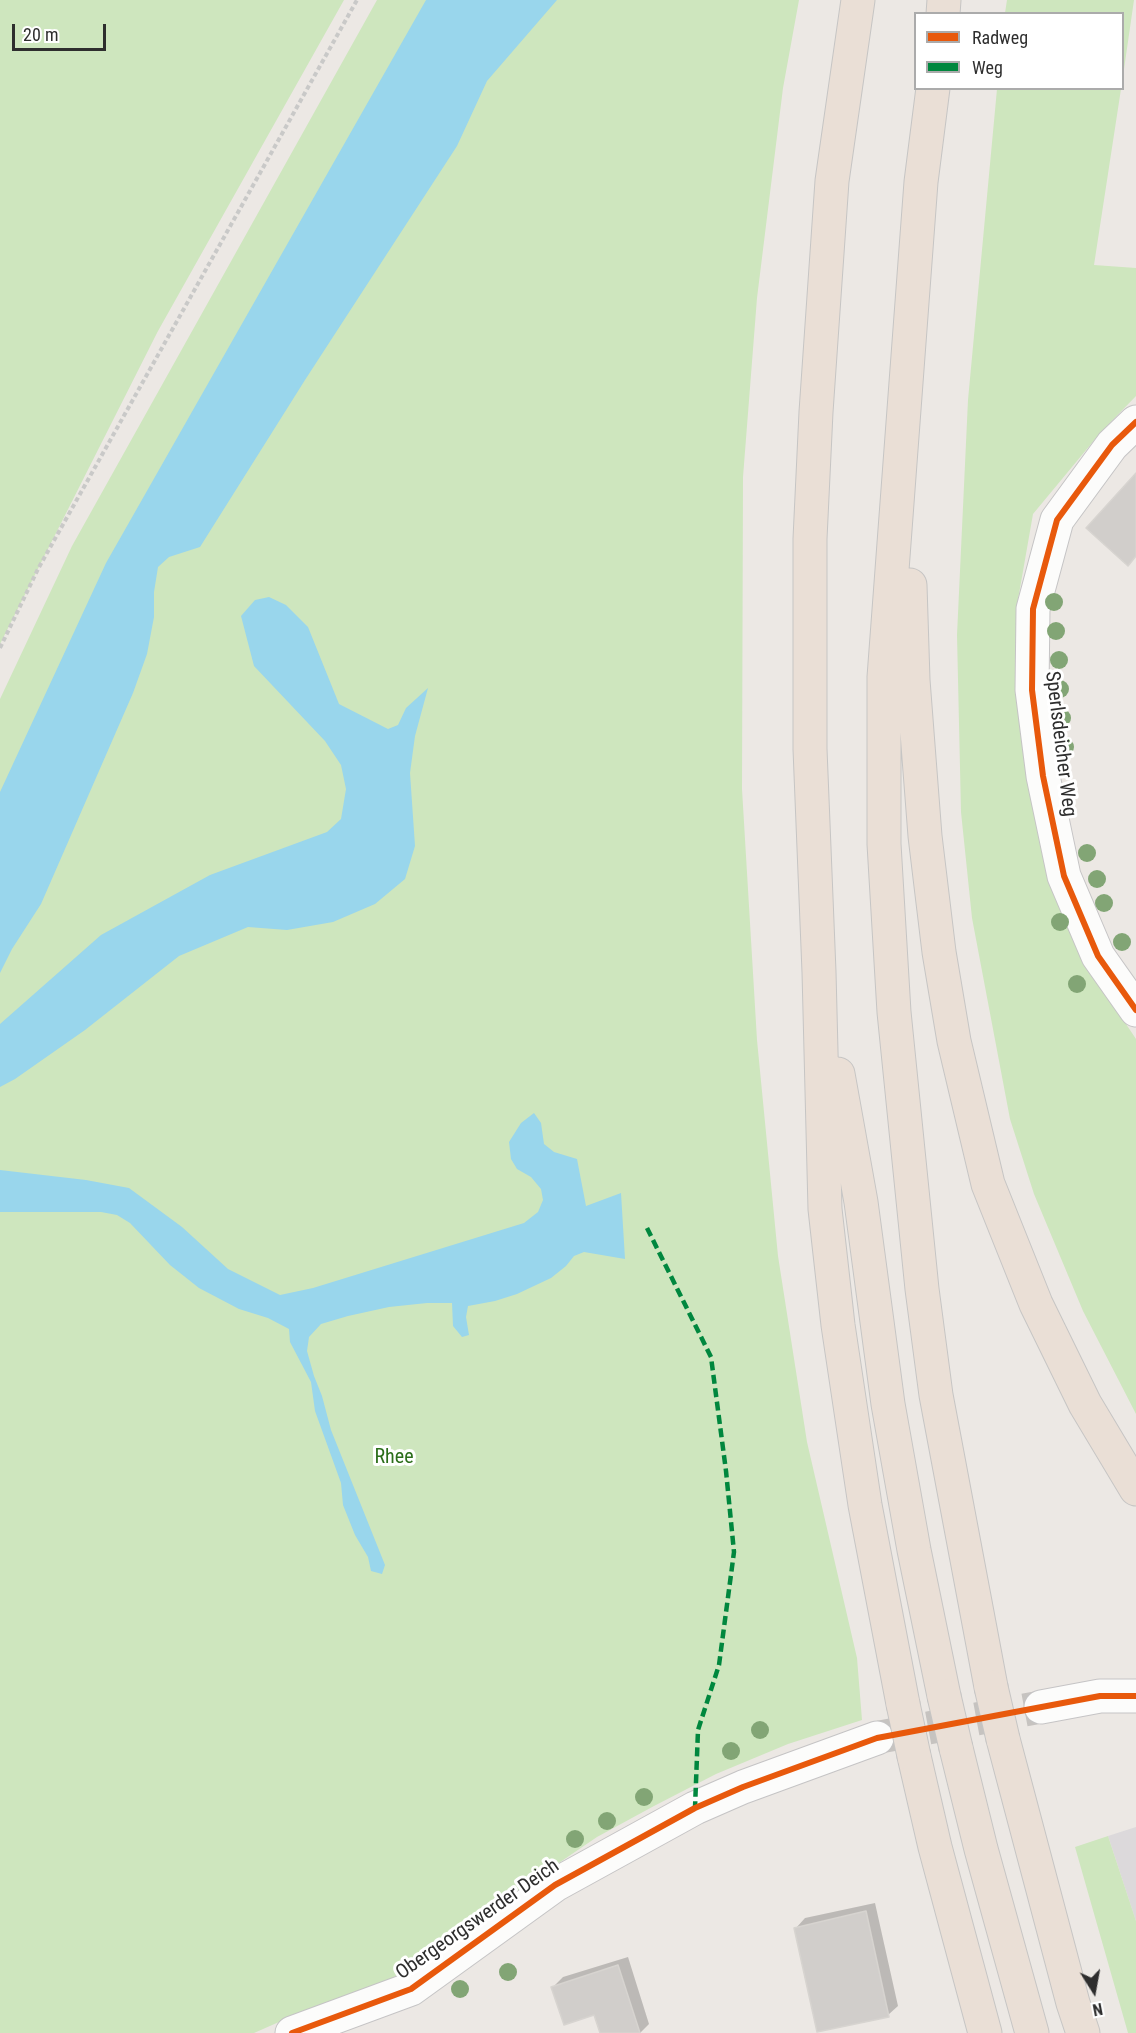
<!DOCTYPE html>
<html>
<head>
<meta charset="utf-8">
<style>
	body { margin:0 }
	#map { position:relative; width:1136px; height:2033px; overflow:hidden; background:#ece8e4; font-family:"Roboto Condensed",sans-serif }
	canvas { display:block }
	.legend { position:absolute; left:914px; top:12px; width:210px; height:78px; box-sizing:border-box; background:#fff; border:2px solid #ababab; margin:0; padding:8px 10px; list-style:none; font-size:18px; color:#2e2e2e }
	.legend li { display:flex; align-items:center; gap:12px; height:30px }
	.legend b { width:30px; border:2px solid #ababab }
	.north { position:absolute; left:1064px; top:1961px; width:60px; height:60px; -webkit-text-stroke:4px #fff; paint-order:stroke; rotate:169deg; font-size:16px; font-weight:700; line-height:24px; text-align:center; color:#2e2e2e }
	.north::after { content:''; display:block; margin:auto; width:21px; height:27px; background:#2e2e2e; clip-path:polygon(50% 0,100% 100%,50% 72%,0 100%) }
	.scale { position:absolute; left:12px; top:24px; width:94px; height:27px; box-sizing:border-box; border:3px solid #2e2e2e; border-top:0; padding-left:8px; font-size:18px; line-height:21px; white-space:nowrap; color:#2e2e2e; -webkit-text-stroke:4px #fff; paint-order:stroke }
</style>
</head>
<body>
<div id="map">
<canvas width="1136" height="2033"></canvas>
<ul class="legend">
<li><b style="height:8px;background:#e8590c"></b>Radweg</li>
<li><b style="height:8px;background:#00873e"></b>Weg</li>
</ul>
<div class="north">N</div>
<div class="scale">20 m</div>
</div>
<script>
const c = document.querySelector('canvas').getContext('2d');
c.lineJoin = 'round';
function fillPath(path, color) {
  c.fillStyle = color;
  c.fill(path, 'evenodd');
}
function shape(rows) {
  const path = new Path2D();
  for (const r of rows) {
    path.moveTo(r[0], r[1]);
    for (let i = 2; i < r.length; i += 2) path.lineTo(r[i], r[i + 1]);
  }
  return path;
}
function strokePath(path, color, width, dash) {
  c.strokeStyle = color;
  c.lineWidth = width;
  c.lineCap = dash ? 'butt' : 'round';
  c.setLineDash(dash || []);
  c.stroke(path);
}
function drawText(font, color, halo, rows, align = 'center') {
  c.font = font + ' "Roboto Condensed",sans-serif';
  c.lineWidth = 6;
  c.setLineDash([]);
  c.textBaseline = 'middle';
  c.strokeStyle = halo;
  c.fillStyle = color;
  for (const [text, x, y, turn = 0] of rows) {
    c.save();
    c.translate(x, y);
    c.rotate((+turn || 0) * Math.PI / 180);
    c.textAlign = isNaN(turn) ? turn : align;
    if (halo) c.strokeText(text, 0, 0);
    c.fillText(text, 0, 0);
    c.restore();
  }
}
const industrial = shape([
	[1136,1827,1136,1921,1108,1836]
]);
const green = shape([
	[0,0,344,0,158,331,0,644],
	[377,0,799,0,783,88,757,298,743,477,742,789,757,1040,778,1256,807,1442,857,1658,862,1720,788,1744,716,1774,654,1806,597,1837,519,1890,427,1959,375,1987,279,2022,254,2033,0,2033,0,699,72,546],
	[1007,0,1134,0,1123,76,1122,14,1005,13],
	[997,89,1121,89,1094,265,1136,268,1136,396,1101,432,1033,514,1016,611,1020,688,1082,958,1136,1039,1136,1414,1083,1311,1034,1194,1010,1119,972,918,961,812,957,635,968,400],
	[1108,1836,1136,1921,1136,2033,1128,2033,1075,1847]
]);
const water = shape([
	[426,0,557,0,487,81,457,146,305,380,200,547,169,557,158,567,154,592,154,617,147,654,133,693,41,904,12,949,0,973,0,792,106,563],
	[269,597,286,605,308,627,339,704,388,729,398,725,406,708,428,688,415,736,410,773,415,846,405,879,375,904,333,922,287,930,248,927,179,956,85,1030,15,1079,0,1087,0,1024,101,935,210,875,327,832,341,819,346,789,341,765,325,741,254,666,241,616,255,600],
	[534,1113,541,1123,544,1144,554,1152,577,1159,586,1206,621,1193,625,1259,584,1252,574,1256,566,1266,551,1278,517,1294,495,1301,468,1306,466,1317,469,1335,462,1337,453,1326,452,1303,427,1303,389,1307,348,1316,321,1324,309,1337,307,1351,314,1376,322,1396,331,1430,385,1565,382,1574,371,1571,368,1557,355,1535,343,1505,341,1483,315,1411,311,1382,290,1342,289,1329,268,1318,239,1309,199,1288,170,1265,130,1223,117,1215,101,1212,0,1212,0,1170,86,1180,129,1188,182,1227,228,1269,280,1295,313,1288,524,1223,538,1212,543,1200,541,1189,531,1177,517,1169,511,1159,509,1142,521,1123]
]);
const shadow = shape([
	[875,1903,898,2006,888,2015,796,1928,805,1918],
	[628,1957,649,2024,640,2033,601,2033,595,2014,553,1987,563,1977]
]);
const building = shape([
	[1136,473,1136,556,1128,566,1086,528,1136,473],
	[866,1911,889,2017,817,2032,794,1928,866,1911],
	[618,1965,640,2033,600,2033,594,2015,564,2025,551,1987,618,1965]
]);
const minorTunnel = shape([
	[880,1737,1041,1707]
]);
const path = shape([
	[0,648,38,569,357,0]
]);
const minor = shape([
	[1136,422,1112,445,1057,520,1033,609,1032,690,1043,776,1064,876,1098,956,1136,1010],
	[1041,1707,1100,1696,1136,1696],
	[292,2033,411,1989,555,1885,695,1808,743,1787,877,1738]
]);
const highway = shape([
	[858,0,832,181,816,412,810,539,810,749,819,972,825,1209,838,1325,865,1505,903,1704],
	[943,14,944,0],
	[933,88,921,182,884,677,884,844,894,1012,922,1289,936,1395,991,1687],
	[910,585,913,680,925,836,939,952,954,1041,988,1184,1036,1304,1085,1404,1136,1489],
	[838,1074,861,1202,888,1404,914,1550,944,1696],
	[1003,1739,1073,2003,1083,2033],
	[956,1748,981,1849,1032,2033],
	[914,1756,935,1847,985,2033]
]);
const highwayBridge = shape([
	[991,1687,1003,1739],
	[944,1696,956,1748],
	[903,1704,914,1756]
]);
const quiet = shape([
	[647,1228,711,1357,726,1471,734,1552,719,1665,698,1730,695,1808]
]);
const cycleway = shape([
	[1136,422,1112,445,1057,520,1033,609,1032,690,1043,776,1064,876,1098,956,1136,1010],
	[292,2033,411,1989,555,1885,695,1808,743,1787,877,1738,1100,1696,1136,1696]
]);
const trees = [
	[1054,602],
	[1056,631],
	[1059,660],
	[1060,689],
	[1062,718],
	[1065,747],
	[1087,853],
	[1097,879],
	[1104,903],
	[1060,922],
	[1122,942],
	[1077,984],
	[760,1730],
	[731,1751],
	[644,1797],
	[607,1821],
	[575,1839],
	[508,1972],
	[460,1989]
];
const streetNames = [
	["Sperlsdeicher Weg",1060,744,83],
	["Obergeorgswerder Deich",478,1920,-35]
];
const parkNames = [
	["Rhee",394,1458]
];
fillPath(industrial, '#dcd9db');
fillPath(green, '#cee6be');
fillPath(water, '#99d6ec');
fillPath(shadow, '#0003');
fillPath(building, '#d1cecb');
strokePath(building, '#d7d4d0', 1.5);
strokePath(minorTunnel, '#c6c3c0', 33, [33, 16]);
strokePath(minor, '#c5c4c5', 35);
strokePath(highway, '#c6c5c4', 35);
strokePath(path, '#c9c9c8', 4, [4.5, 3]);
strokePath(minor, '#fcfcfb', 33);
strokePath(highway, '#eadfd6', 33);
strokePath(highwayBridge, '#c6c5c4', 35, []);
strokePath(highwayBridge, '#eadfd6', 33);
strokePath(quiet, '#00873e', 4.5, [9, 4.5]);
strokePath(cycleway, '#e8590c', 6);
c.fillStyle = '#82a575';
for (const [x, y] of trees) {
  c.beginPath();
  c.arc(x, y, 9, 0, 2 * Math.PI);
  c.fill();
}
drawText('20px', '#2e2e2e', '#fff', streetNames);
drawText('20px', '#2c6e1b', '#fff', parkNames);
</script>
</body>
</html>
